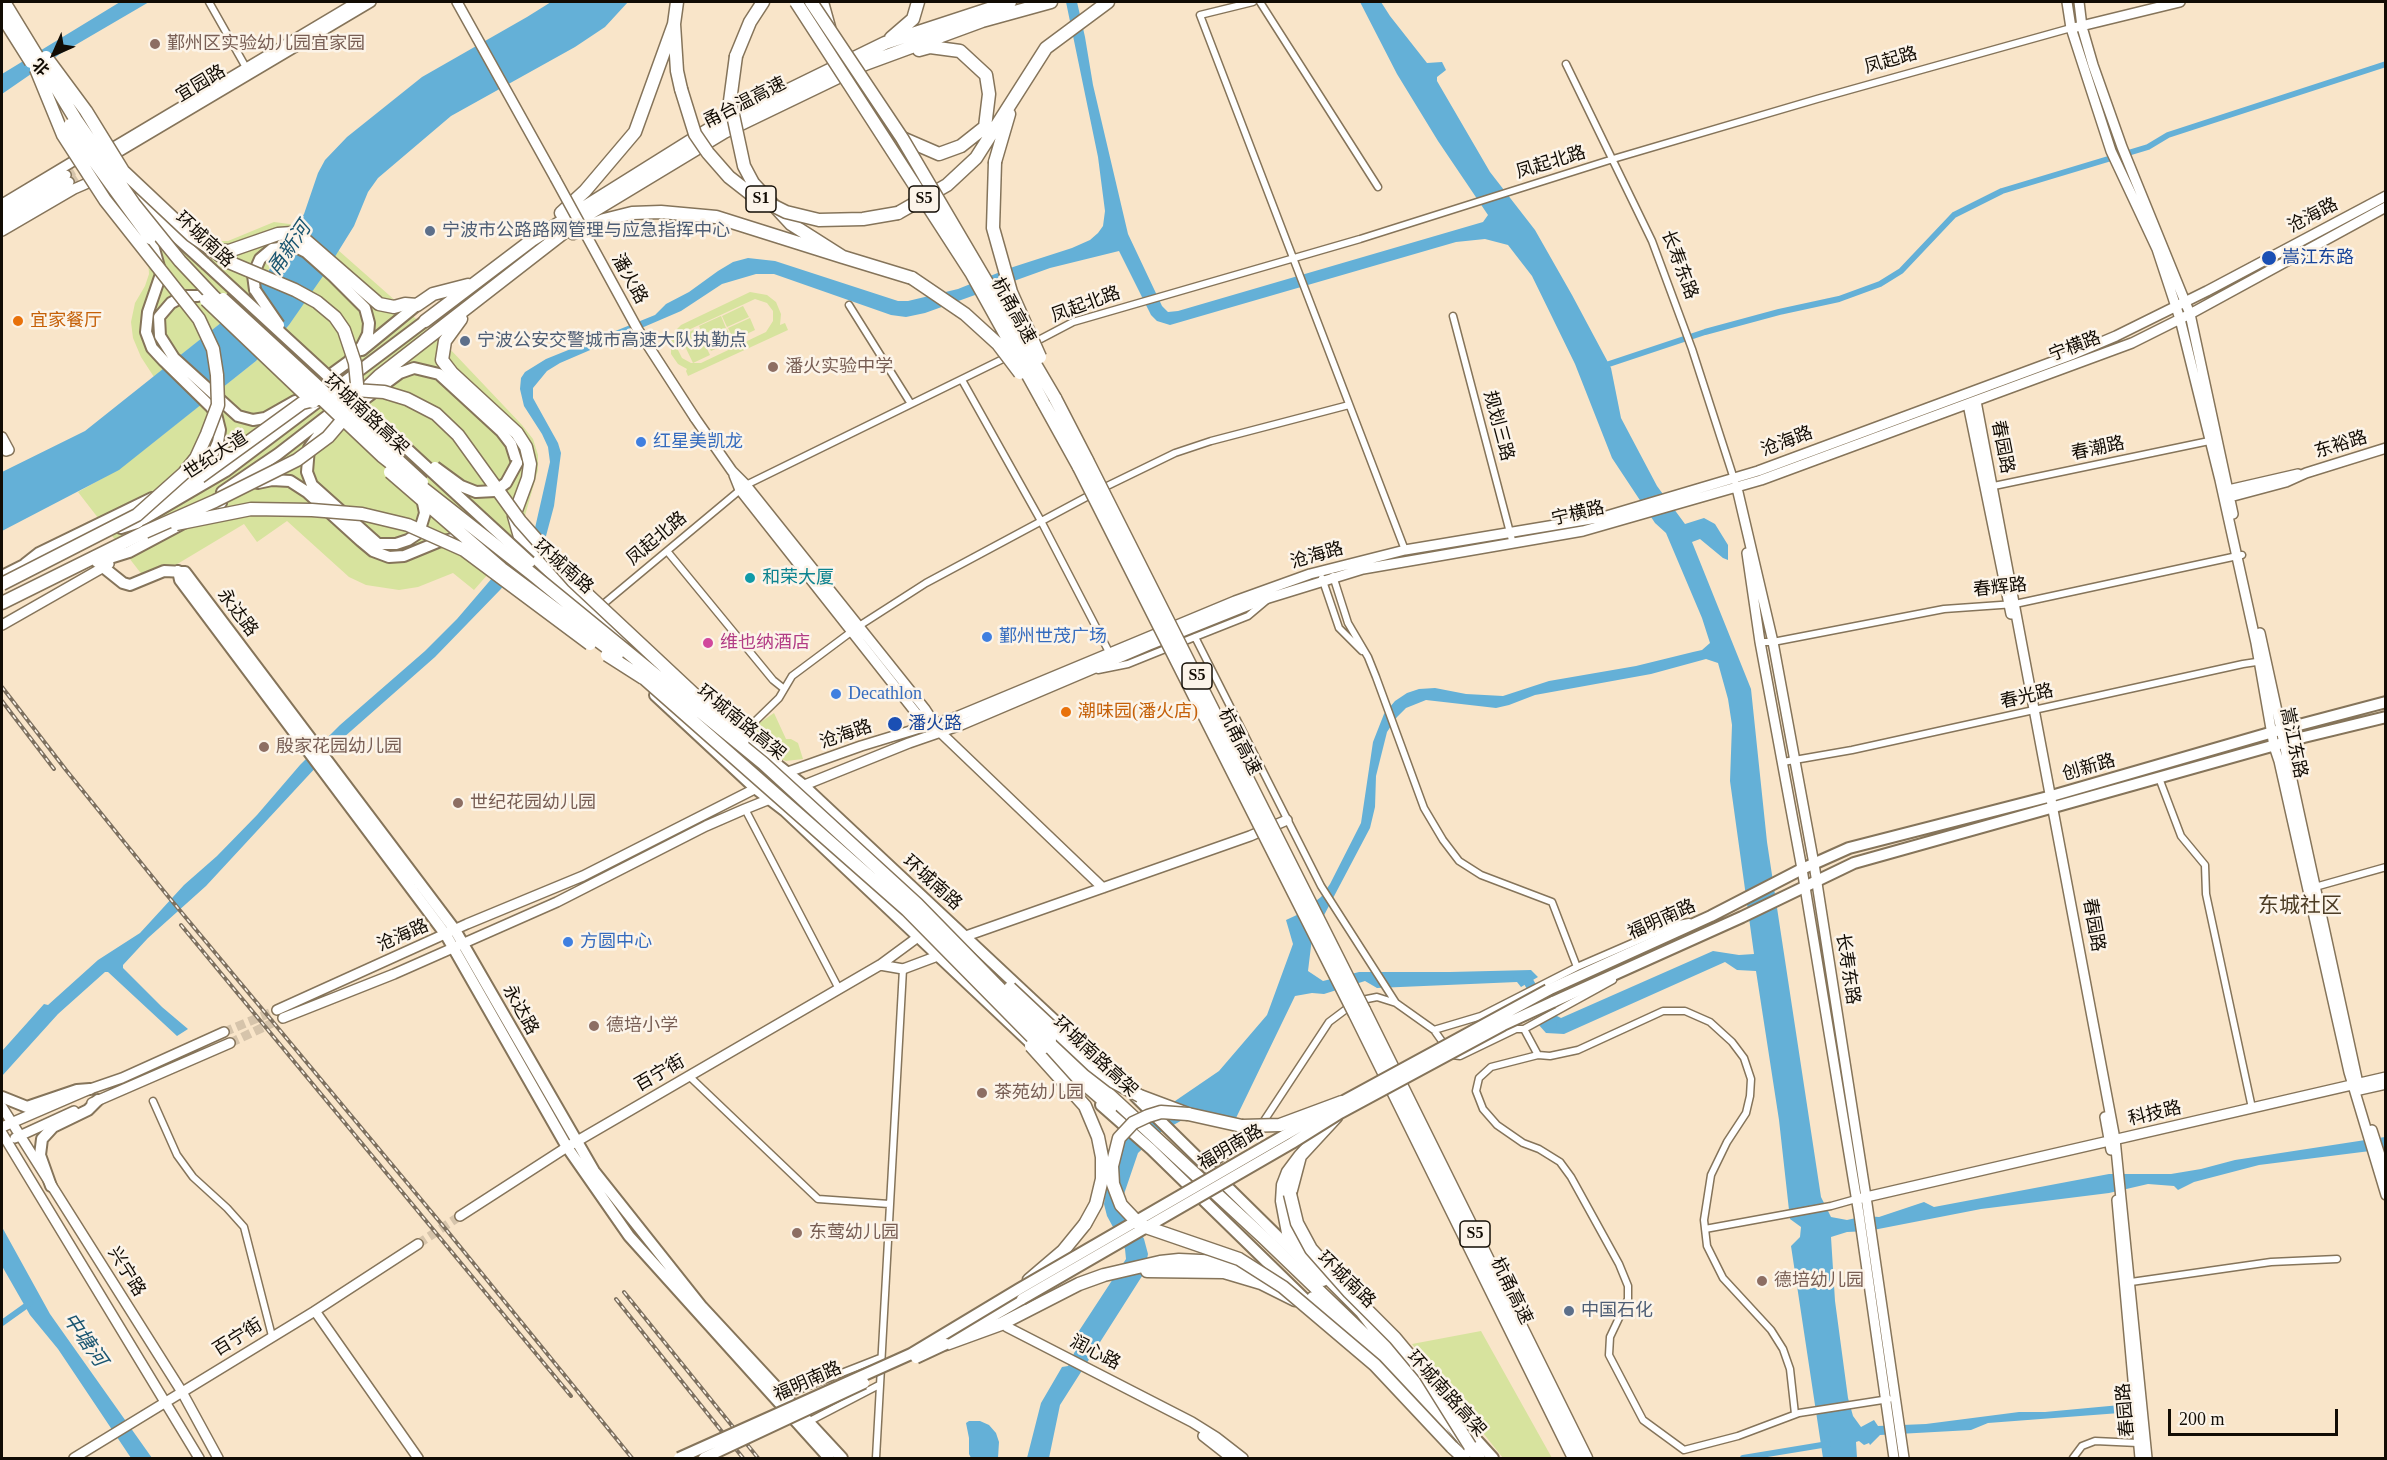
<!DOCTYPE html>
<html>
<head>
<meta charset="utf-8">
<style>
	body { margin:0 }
	#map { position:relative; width:2387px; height:1460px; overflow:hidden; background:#f9e5c9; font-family:"Times New Roman","Noto Sans SC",serif }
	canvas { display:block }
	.frame { position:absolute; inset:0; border:3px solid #120c04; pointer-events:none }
	.north { position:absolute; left:24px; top:24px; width:60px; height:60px; -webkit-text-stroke:4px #fcf4e9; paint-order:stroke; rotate:225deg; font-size:16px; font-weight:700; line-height:24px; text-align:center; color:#120c04 }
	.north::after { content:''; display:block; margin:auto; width:21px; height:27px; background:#120c04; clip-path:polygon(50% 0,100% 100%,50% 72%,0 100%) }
	.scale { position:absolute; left:2168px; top:1409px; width:170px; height:27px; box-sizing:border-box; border:3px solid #120c04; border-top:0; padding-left:8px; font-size:18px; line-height:21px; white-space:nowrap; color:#120c04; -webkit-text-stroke:4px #fcf4e9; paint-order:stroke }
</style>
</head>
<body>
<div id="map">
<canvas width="2387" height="1460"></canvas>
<div class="frame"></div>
<div class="north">北</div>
<div class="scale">200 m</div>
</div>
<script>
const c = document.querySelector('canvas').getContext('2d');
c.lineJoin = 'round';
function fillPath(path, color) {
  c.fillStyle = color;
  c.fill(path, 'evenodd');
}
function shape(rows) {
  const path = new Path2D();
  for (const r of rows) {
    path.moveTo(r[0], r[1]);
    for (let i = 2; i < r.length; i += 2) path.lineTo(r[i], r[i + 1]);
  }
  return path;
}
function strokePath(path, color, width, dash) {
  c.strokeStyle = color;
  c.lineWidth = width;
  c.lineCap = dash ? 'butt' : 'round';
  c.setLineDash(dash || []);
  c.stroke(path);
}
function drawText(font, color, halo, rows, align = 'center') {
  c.font = font + ' "Times New Roman","Noto Sans SC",serif';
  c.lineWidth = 5;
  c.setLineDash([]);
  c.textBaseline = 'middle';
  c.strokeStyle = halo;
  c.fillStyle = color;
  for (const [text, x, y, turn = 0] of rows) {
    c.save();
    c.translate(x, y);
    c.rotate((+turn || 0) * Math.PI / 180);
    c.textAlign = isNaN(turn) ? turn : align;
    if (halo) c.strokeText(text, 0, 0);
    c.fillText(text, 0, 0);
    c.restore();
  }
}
const green = shape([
	[185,220,214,241,228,241,274,222,297,225,260,283,222,322,154,377,141,357,133,338,131,322,135,303,145,286,149,274,148,259],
	[338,250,449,348,522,425,533,439,538,455,538,470,518,540,474,590,453,573,418,587,399,590,366,585,349,577,287,521,257,542,244,524,174,566,143,576,78,492,119,469,256,361,289,325],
	[750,292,767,295,776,302,781,314,780,325,785,323,788,330,688,376,686,371,687,369,678,364,671,354,671,339,675,331,681,325],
	[755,299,767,303,773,311,773,321,766,332,701,363,691,363,682,358,677,348,680,336,693,363,710,355,697,328,681,336,684,332],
	[743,306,749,317,727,327,722,316],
	[721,316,726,328,705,338,699,326],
	[750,318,755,330,734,340,728,328],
	[727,329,733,341,711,351,705,339],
	[774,713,786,739,791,739,798,743,803,759,786,761,770,755,750,737,749,730],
	[845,726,851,739,836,746,830,733],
	[1481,1331,1552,1458,1503,1458,1412,1344]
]);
const water = shape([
	[120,2,149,2,60,54,2,94,2,74],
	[551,2,628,2,605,27,575,47,451,116,378,178,368,192,354,226,323,276,289,325,256,361,119,470,2,531,2,472,85,431,222,322,261,283,304,214,318,173,325,160,347,137,422,77,527,17],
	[1066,2,1077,2,1085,37,1093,85,1128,234,1162,306,1168,312,1178,311,1483,222,1488,215,1438,141,1397,74,1360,2,1381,2,1390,16,1427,63,1442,62,1446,70,1437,77,1437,81,1490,172,1535,230,1572,295,1611,368,1621,418,1657,486,1685,524,1704,518,1715,524,1728,545,1728,560,1723,558,1700,539,1692,542,1751,689,1767,842,1821,1197,1831,1217,1847,1220,1865,1216,1879,1217,1924,1202,1934,1207,2109,1174,2171,1174,2201,1169,2235,1160,2385,1137,2386,1149,2259,1165,2194,1182,2178,1190,2174,1186,2148,1184,2109,1193,1981,1209,1868,1231,1847,1232,1831,1237,1835,1301,1848,1398,1853,1416,1861,1427,1874,1420,1878,1426,1926,1424,2019,1412,2045,1412,2131,1404,2133,1412,1988,1423,1971,1430,1880,1435,1870,1445,1869,1443,1864,1445,1859,1441,1856,1442,1857,1458,1823,1458,1791,1246,1800,1237,1801,1227,1790,1219,1779,1120,1756,971,1737,970,1725,962,1564,1034,1546,1033,1538,1024,1553,1014,1561,1018,1713,951,1739,955,1754,954,1730,781,1732,725,1728,699,1718,663,1706,659,1651,674,1535,695,1509,705,1496,708,1426,700,1406,708,1397,717,1387,732,1376,776,1375,807,1370,828,1312,938,1308,971,1323,981,1359,972,1450,972,1531,970,1538,977,1521,987,1517,982,1377,988,1365,981,1324,994,1312,993,1295,996,1236,1118,1231,1122,1186,1118,1159,1133,1138,1153,1123,1197,1144,1239,1148,1254,1144,1273,1060,1405,1049,1458,1027,1458,1041,1403,1062,1367,1068,1366,1077,1347,1075,1337,1126,1259,1125,1249,1107,1216,1104,1204,1109,1172,1117,1154,1128,1136,1137,1127,1219,1071,1267,1015,1293,944,1286,920,1299,914,1321,897,1330,884,1361,823,1373,742,1384,714,1395,701,1407,693,1419,689,1435,688,1466,694,1503,696,1549,681,1636,666,1693,652,1702,650,1710,643,1702,618,1666,533,1655,523,1612,458,1575,364,1532,276,1508,245,1485,239,1456,242,1170,325,1157,321,1151,315,1119,251,1050,268,925,313,906,317,891,315,774,274,756,274,722,284,681,311,560,363,547,371,533,388,533,398,558,443,561,453,554,506,546,536,500,590,435,657,343,738,206,886,148,938,123,965,123,968,162,1007,188,1029,177,1036,108,972,105,972,58,1014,2,1076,2,1051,44,1004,48,1005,98,960,140,933,184,885,217,856,257,815,300,765,340,725,425,651,457,619,535,528,550,462,548,447,542,434,524,406,520,389,521,378,525,372,546,359,655,315,666,304,689,292,718,271,733,262,748,258,775,261,898,301,908,301,958,289,1010,268,1072,248,1090,240,1098,233,1103,226,1105,211,1098,157],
	[2,1227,50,1314,152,1458,131,1458,58,1349,30,1315,2,1266],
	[969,1421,980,1421,989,1425,996,1433,999,1442,998,1458,971,1458,969,1454,969,1438,966,1423]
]);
const canal = shape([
	[1603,366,1705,332,1779,312,1839,299,1880,284,1901,271,1954,215,2002,191,2148,147,2168,135,2386,64],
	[2,1323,30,1303],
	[1743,1458,1828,1444]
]);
const river = shape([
	[1518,977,1526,977,1552,1024]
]);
const secondaryTunnel = shape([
	[66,175,87,163],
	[69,182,90,169],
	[224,1032,277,1010],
	[230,1043,283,1018],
	[418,1244,460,1216]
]);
const street = shape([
	[209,2,248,71],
	[1253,2,1200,15,1405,550],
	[1260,2,1378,187],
	[1566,64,1652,241,1692,349,1735,482],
	[849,305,911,404],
	[1453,316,1513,544],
	[1033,343,1073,322,1360,239,1613,159,1817,99,2071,28],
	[962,380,1041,521,1109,652],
	[1989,487,2214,440],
	[1101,489,1175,453,1211,441,1349,405],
	[667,551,773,680,783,688],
	[1333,576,1348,623,1368,657,1376,677,1424,808,1443,840,1459,861,1481,875,1552,902,1577,967],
	[1322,578,1339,628,1362,651],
	[601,606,746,485,1009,356],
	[1195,637,1321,886,1396,1003],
	[1760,642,1773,642,1944,609,2015,604,2242,555],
	[1098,670,1128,664,1195,637,1248,616,1267,600],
	[740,736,779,698,792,676,859,626,926,583,1092,494],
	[1783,762,1852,750,2243,664,2263,661],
	[2159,778,2181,836,2205,865,2206,894,2252,1108],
	[745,809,839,989],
	[2315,887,2386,867],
	[1524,1029,1613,980],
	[1434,1030,1481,1016,1577,967,1674,925,1689,922],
	[1452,1055,1460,1056,1516,1029,1524,1029,1538,1055,1550,1056,1578,1050,1663,1011,1685,1011,1710,1022,1732,1042,1744,1058,1751,1079,1750,1096,1746,1113,1727,1142,1711,1175,1704,1220,1707,1246,1723,1278,1771,1330,1783,1349,1790,1369,1795,1414],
	[1538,1055,1491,1067,1479,1078,1476,1091,1483,1109,1497,1125,1523,1143,1539,1149,1560,1162,1571,1177,1619,1264,1628,1286,1628,1299,1610,1337,1609,1355,1643,1420,1684,1450,1738,1436,1799,1413,1889,1399],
	[689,1076,818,1199,889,1204],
	[153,1101,177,1155,193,1177,227,1208,244,1227,272,1336],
	[1208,1167,1254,1136,1329,1022,1357,1001,1377,997,1396,1003,1434,1030,1446,1047],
	[1705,1229,1831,1206,1856,1199],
	[2131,1282,2271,1262,2337,1259],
	[783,1396,880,1358],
	[808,1422,879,1385],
	[876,1458,903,969],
	[2073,1458,2082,1446,2095,1441,2138,1443]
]);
const secondary = shape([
	[457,2,555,178],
	[2067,2,2071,28,2111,151,2157,249,2180,319,2220,480,2256,643,2274,746,2279,761,2349,1072,2386,1195],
	[2079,2,2082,27,2093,65,2122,147,2190,314,2233,514],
	[2077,27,2180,2],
	[107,151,357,2],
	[110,157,371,2],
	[2,204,82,156],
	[2,213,66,175],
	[2,222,69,182],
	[2,231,74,189,97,179],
	[1976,401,2115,1139,2147,1458],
	[1968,404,2011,614],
	[695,418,732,471,746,485,925,709,940,732,1103,888],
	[2,437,9,450,6,451,2,446],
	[734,475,740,490,916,713,932,723],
	[1737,488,1773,642,1814,864,1866,1197,1904,1458],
	[2224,491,2298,474],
	[2226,498,2286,482,2306,473,2386,448],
	[1747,553,1760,642,1802,869,1859,1214,1894,1458],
	[2,625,109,564],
	[2260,633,2359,1088],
	[960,940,966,936,1250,836,1287,820],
	[880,965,903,969,943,954],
	[277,1010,467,924,583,876,788,772,861,746,956,717,1235,601,1310,574,1405,550,1603,517,1758,471,2071,355,2116,336,2207,291,2386,196],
	[283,1018,394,974,557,902,706,826,745,809,909,743,961,725,1149,645,1259,601,1363,569,1583,531,1761,480,2132,343,2190,314,2386,207],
	[2355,1091,2386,1084],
	[92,1103,230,1043],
	[2,1107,182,1392,218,1458],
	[2105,1117,2111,1150],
	[2,1127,90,1089,122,1078,224,1032],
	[2372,1130,2386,1174],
	[2,1133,199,1458],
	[15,1138,74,1111],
	[1862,1198,2386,1077],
	[2117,1200,2140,1458],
	[460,1216,567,1147,880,965,918,937],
	[315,1311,418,1458],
	[1007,1327,1192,1422,1216,1437,1243,1458],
	[1203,1436,1231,1458],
	[74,1458,315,1311,418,1244]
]);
const primary = shape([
	[68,96,92,133],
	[98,178,113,199,130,218],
	[128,189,161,223,206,264],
	[144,235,153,245,161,274,148,312,146,332,152,348,164,361,211,407,216,414,220,430,218,442,212,456,190,477],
	[255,290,253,275,260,259,272,249,294,246,306,252,333,276,365,308,369,323,368,334,362,346,348,362,311,389],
	[198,296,184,296,171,303,159,317,160,336,174,358,238,416,253,420,265,418,295,401],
	[362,350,417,305],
	[397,374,414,368,439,374,501,431,511,444,517,463],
	[351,409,401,372],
	[327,427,320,433,309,448,307,472,312,485,378,544,396,544,408,540,417,534,421,526],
	[258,483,272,480,290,481,307,492,361,541,373,551,389,557,404,556,438,542,453,539,473,543],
	[222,492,278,454,340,406],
	[121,528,137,523,226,471,425,321],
	[97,562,129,552,221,503],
	[25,564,39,553,152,498],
	[103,567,123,583,130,585,164,571,185,572,455,930,594,1171,702,1307,842,1458],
	[178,571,180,580,446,935,567,1147,629,1236,829,1458],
	[522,573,550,599],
	[2,576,30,562],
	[655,695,755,788,785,811,1037,1049],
	[738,734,803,785,1115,1077],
	[1548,990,1711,916,1802,869,1849,848,2048,797,2280,730,2386,702],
	[1553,1002,1742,917,1854,863,2304,737,2386,717],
	[1135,1096,1323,1281],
	[2,1097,27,1107,77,1090,90,1089],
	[1101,1105,1151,1149,1311,1305],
	[51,1186,40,1155,42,1139,53,1127,88,1110,98,1100],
	[962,1334,1022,1299],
	[1385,1342,1432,1392],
	[1453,1414,1493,1458]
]);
const highway = shape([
	[677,2,674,24,677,71,681,89],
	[822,2,829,27],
	[891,38,913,19,918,2],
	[736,56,750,22,763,2],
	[902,138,939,154,961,146,985,127,989,94,986,75,960,51,930,47,919,50],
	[995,162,1009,114],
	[753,183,791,224,843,257,912,278],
	[561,213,585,191,635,132,674,24],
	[898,213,947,185,976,158,1046,48,1108,2],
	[573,233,604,220,632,213,661,212,716,217,843,257],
	[211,250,229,251,278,234,292,233,303,238,379,304,394,307,405,304,417,305,433,294,468,285],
	[461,319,445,341,442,360,452,373,517,433,526,447,530,464,528,478,514,516,520,537,534,556,593,613,654,667],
	[425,321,532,240,711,128,885,43,1010,2],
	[357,397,379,376,585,216,724,132,865,64,982,21,1051,2],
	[1055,398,1087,460],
	[1043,402,1079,467],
	[320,433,345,409],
	[143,512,170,499,200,477],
	[2,603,145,532],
	[1364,1010,1586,1458],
	[1355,1014,1574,1458],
	[1050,1040,1263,1237,1424,1392,1479,1458],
	[1043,1048,1111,1107],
	[1140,1096,1188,1114,1242,1126],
	[1300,1156,1288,1172,1283,1185,1282,1201,1288,1233,1302,1252,1362,1312,1389,1347],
	[1290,1194,1300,1156,1336,1117],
	[1147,1271,1224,1272,1261,1283,1295,1300],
	[1029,1280,1063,1251,1085,1224],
	[1313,1298,1420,1401,1452,1447,1464,1458],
	[946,1344,1001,1324,1079,1284,1104,1275,1160,1262,1179,1260,1222,1262,1259,1275]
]);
const rail = shape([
	[2,687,66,770,167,895,444,1227,632,1458],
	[2,701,54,769],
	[181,925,571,1396],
	[624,1292,758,1458],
	[616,1299,743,1458]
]);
const secondaryBridge = shape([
	[555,178,638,330,695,418]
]);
const primaryBridge = shape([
	[206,264,530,562],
	[255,290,279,325],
	[223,298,423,482],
	[435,467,461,486,476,492,495,491,506,483,517,463],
	[421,526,425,513,422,498],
	[1022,1299,1292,1143,1340,1113,1503,1025,1553,1002],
	[916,1358,946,1344],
	[679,1458,911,1354,1019,1289,1342,1102,1548,990],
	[704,1458,864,1383]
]);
const highwayBridge = shape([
	[4,2,76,120,134,204,180,261,213,296,382,456,532,574,763,763,917,904,1050,1040],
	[796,2,972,274,1043,402],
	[811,2,902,138,1055,398],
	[2,16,31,62],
	[736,56,730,101,744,166,753,183],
	[46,57,86,111,123,171,191,235,231,263,295,290,317,302,335,317,344,330,355,363,357,384,340,423,328,437,297,460,215,501,145,532],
	[681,89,695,134,708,153,729,177,752,195,786,212,819,220,863,219,898,213],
	[70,125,86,150,150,238],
	[995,162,993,228,1011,292,1040,357],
	[912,278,965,314,998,344,1020,373],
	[206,300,313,402],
	[1087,460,1364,1010],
	[1079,467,1355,1014],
	[390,472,502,569,617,655],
	[200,477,302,403,354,390,384,392,407,399,436,414,458,435,520,521,573,581,743,740],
	[176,524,251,509,312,510,362,514,408,525,464,550,590,644],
	[2,584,137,515,184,473,196,458,207,434,218,405,217,375,213,349,199,319,105,200,63,135,36,69],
	[607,655,643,678],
	[637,672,907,910,1043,1048],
	[1010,988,1092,1065,1114,1082,1140,1096],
	[1031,1046,1085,1106,1098,1137,1102,1157,1102,1179,1096,1204,1085,1224],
	[1188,1114,1161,1112,1148,1116,1133,1123,1119,1138,1112,1166,1113,1184,1121,1205,1140,1225,1239,1259,1283,1287,1375,1365,1452,1447],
	[1242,1126,1280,1125,1342,1102],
	[1290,1194,1297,1223,1311,1249,1349,1292,1395,1338,1425,1374,1470,1446]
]);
const markers = [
	[155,44,6,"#8d6e63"],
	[430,231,6,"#5c6f8a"],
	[2269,258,8,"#1a4fb4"],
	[18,321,6,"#e8710a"],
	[465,341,6,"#5c6f8a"],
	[773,367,6,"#8d6e63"],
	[641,442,6,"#3f7fe0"],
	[750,578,6,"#0f9aa8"],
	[987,637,6,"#3f7fe0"],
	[708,643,6,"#d1479c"],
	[836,694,6,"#3f7fe0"],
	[1066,712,6,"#e8710a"],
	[895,724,8,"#1a4fb4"],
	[264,747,6,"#8d6e63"],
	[458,803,6,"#8d6e63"],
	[568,942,6,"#3f7fe0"],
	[594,1026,6,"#8d6e63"],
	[982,1093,6,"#8d6e63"],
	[797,1233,6,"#8d6e63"],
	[1762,1281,6,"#8d6e63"],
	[1569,1311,6,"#5c6f8a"]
];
const shields = [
	[761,199,30],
	[924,199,30],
	[1197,676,30],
	[1475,1234,30]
];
const shieldNames = [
	["S1",761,199],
	["S5",924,199],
	["S5",1197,676],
	["S5",1475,1234]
];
const educationNames = [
	["鄞州区实验幼儿园宜家园",167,44],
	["潘火实验中学",785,367],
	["殷家花园幼儿园",276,747],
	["世纪花园幼儿园",470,803],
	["德培小学",606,1026],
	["茶苑幼儿园",994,1093],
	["东莺幼儿园",809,1233],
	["德培幼儿园",1774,1281]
];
const streetNames = [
	["凤起路",1891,61,-16],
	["宜园路",201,84,-31],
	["甬台温高速",745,103,-27],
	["凤起北路",1551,163,-17],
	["沧海路",2313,216,-28],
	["环城南路",204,240,43],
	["长寿东路",1679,265,69],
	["潘火路",629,279,61],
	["凤起北路",1086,305,-20],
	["杭甬高速",1013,311,61],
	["宁横路",2075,347,-21],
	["环城南路高架",366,415,43],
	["规划三路",1498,426,75],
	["沧海路",1787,442,-21],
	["东裕路",2341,445,-17],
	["春园路",2002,447,79],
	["春潮路",2098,449,-12],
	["世纪大道",216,456,-33],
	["宁横路",1578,514,-13],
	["凤起北路",657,539,-40],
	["沧海路",1317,556,-16],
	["环城南路",563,567,41],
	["春辉路",2000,588,-6],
	["永达路",237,613,53],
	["春光路",2027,697,-13],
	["环城南路高架",741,723,39],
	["沧海路",846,735,-19],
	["杭甬高速",1239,742,63],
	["嵩江东路",2293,743,78],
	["创新路",2089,768,-16],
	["环城南路",932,883,42],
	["福明南路",1662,920,-24],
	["春园路",2093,925,80],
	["沧海路",403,936,-24],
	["长寿东路",1847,969,81],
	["永达路",520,1010,61],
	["环城南路高架",1095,1057,43],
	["百宁街",660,1074,-30],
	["科技路",2155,1114,-13],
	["福明南路",1231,1148,-30],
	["兴宁路",126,1272,58],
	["环城南路",1346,1280,44],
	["杭甬高速",1511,1291,64],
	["百宁街",238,1338,-32],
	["润心路",1095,1353,27],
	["福明南路",808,1382,-24],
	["环城南路高架",1446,1394,48],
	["春园路",2126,1410,-95]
];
const serviceNames = [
	["宁波市公路路网管理与应急指挥中心",442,231],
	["宁波公安交警城市高速大队执勤点",477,341],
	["中国石化",1581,1311]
];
const transitNames = [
	["嵩江东路",2282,258],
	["潘火路",908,724]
];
const foodNames = [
	["宜家餐厅",30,321],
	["潮味园(潘火店)",1078,712]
];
const shopNames = [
	["红星美凯龙",653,442],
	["鄞州世茂广场",999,637],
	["Decathlon",848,694],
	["方圆中心",580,942]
];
const cultureNames = [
	["和荣大厦",762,578]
];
const hotelNames = [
	["维也纳酒店",720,643]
];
const waterNames = [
	["甬新河",290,249,-56],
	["中塘河",84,1340,55]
];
const quarterNames = [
	["东城社区",2300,906]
];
fillPath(green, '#d7e39e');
fillPath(water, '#64b0d7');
strokePath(canal, '#64b0d7', 6);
strokePath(river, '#64b0d7', 10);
strokePath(secondaryTunnel, '#d6c4ab', 9, [9, 4.5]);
strokePath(street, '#85745a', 9);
strokePath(secondary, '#85745a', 12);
strokePath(primary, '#85745a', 14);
strokePath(highway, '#85745a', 15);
strokePath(street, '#fff', 6);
strokePath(secondary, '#fff', 9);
strokePath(primary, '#fff', 10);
strokePath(highway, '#fff', 12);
strokePath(rail, '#7d705f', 4);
strokePath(rail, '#fcf4e9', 1.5, [4.5]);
strokePath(secondaryBridge, '#85745a', 12, []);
strokePath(primaryBridge, '#85745a', 14, []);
strokePath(highwayBridge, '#85745a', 15, []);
strokePath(secondaryBridge, '#fff', 9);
strokePath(primaryBridge, '#fff', 10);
strokePath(highwayBridge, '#fff', 12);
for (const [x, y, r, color] of markers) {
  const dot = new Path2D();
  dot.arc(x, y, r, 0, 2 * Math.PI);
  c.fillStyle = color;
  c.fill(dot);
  strokePath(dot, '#fcf4e9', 2);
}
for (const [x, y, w] of shields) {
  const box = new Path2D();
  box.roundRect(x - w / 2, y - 13, w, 26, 4.5);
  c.fillStyle = '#fcf4e9';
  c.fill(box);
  strokePath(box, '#120c04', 1.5);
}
drawText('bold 16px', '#120c04', null, shieldNames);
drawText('18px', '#785e54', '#fcf4e9', educationNames, 'left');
drawText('18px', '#120c04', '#fcf4e9', streetNames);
drawText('18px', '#4e5e75', '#fcf4e9', serviceNames, 'left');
drawText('18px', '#164399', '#fcf4e9', transitNames, 'left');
drawText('18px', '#c56008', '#fcf4e9', foodNames, 'left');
drawText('18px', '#366cbe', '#fcf4e9', shopNames, 'left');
drawText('18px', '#0d838f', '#fcf4e9', cultureNames, 'left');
drawText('18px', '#b23c85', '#fcf4e9', hotelNames, 'left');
drawText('italic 20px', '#1a5570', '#fcf4e9', waterNames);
drawText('21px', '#4c3c24', '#fcf4e9', quarterNames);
</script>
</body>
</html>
